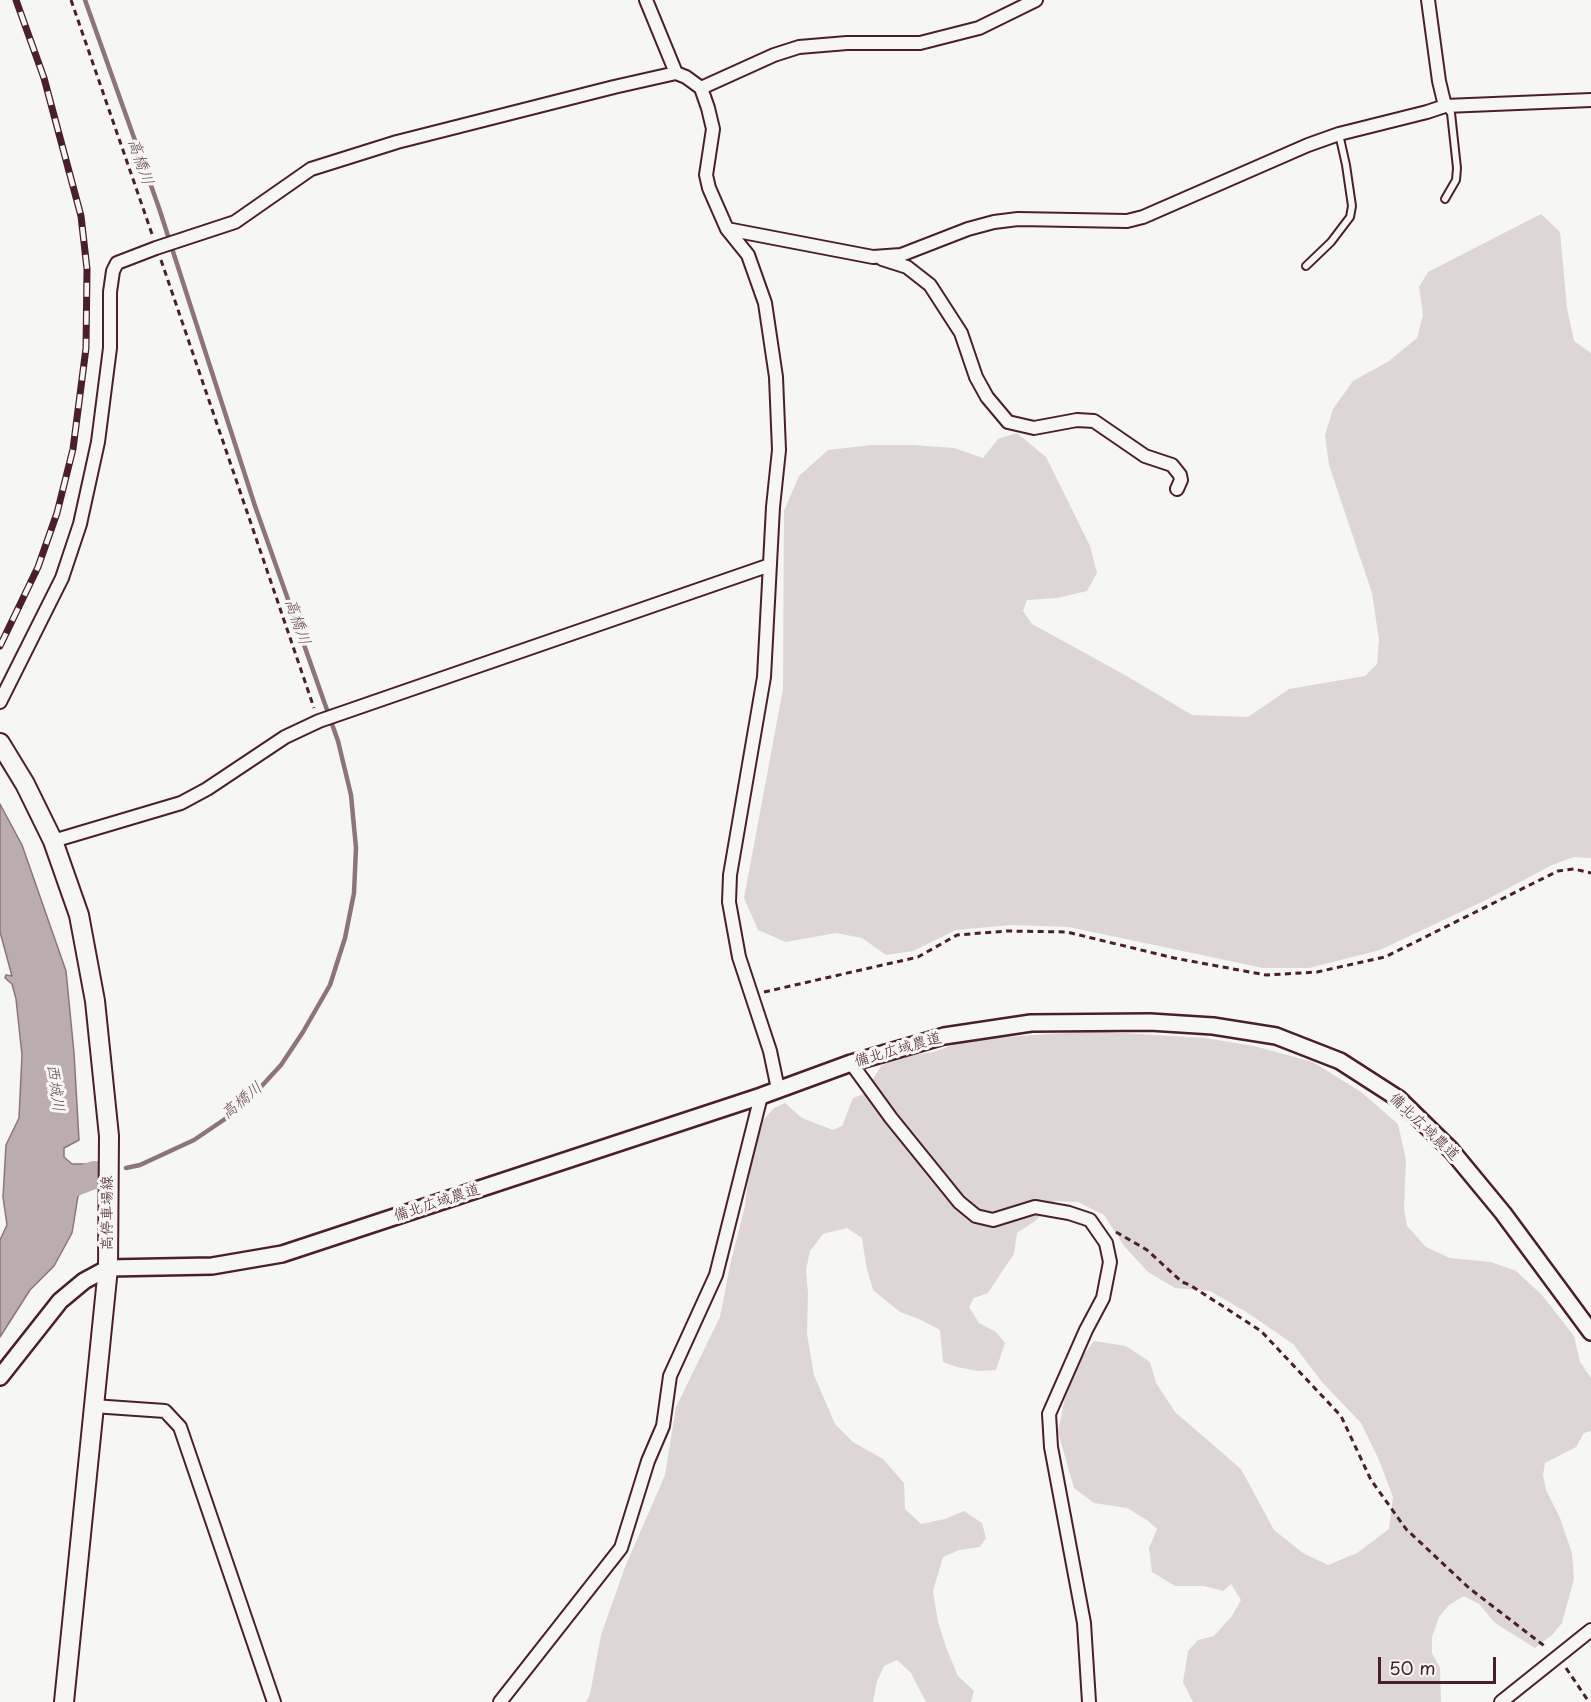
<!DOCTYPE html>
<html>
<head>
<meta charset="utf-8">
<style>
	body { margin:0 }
	#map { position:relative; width:1591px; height:1702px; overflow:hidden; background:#f6f6f2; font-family:"Playpen Sans",sans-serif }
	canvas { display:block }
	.scale { position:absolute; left:1378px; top:1657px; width:118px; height:27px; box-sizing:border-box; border:3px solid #4a1f2b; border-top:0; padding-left:8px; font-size:18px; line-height:21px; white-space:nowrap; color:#4a1f2b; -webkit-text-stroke:4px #f6f6f2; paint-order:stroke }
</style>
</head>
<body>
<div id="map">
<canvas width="1591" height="1702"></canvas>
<div class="scale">50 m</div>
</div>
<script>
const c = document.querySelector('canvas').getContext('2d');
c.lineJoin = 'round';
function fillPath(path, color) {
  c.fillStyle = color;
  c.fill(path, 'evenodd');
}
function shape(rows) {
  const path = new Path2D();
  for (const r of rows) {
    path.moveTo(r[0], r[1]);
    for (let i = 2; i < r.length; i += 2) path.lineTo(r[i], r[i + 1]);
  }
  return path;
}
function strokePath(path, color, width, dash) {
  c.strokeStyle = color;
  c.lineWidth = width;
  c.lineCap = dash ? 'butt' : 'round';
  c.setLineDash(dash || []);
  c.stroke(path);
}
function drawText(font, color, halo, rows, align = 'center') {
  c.font = font + ' "Playpen Sans","Klee One",sans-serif';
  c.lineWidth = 6;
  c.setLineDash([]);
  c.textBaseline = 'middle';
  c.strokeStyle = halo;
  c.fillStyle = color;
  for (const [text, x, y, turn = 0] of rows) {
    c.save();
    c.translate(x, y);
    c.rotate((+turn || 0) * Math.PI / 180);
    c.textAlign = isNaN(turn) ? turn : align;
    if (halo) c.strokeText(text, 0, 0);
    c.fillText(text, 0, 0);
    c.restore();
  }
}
const green = shape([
	[1541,214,1560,232,1567,308,1574,341,1591,353,1591,858,1574,857,1552,865,1488,899,1380,950,1309,968,1263,968,1069,927,1011,925,956,930,913,951,886,955,862,938,836,933,786,942,758,930,744,898,783,689,784,511,799,476,828,450,871,445,913,445,954,448,983,458,998,439,1017,433,1046,457,1090,546,1097,573,1087,591,1057,598,1027,600,1023,611,1032,624,1125,675,1192,715,1248,717,1289,689,1365,676,1377,664,1379,640,1372,593,1329,465,1325,435,1333,409,1353,381,1389,361,1417,338,1423,315,1419,287,1428,272],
	[1090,1031,1205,1038,1254,1046,1313,1062,1361,1092,1398,1124,1406,1160,1404,1209,1407,1226,1426,1247,1450,1258,1491,1262,1516,1271,1542,1295,1574,1336,1580,1362,1591,1378,1591,1431,1584,1433,1576,1447,1545,1463,1543,1475,1546,1490,1560,1518,1572,1553,1574,1579,1562,1623,1552,1635,1535,1648,1495,1623,1479,1604,1464,1596,1449,1605,1439,1617,1432,1637,1432,1653,1440,1668,1441,1702,1193,1702,1183,1682,1188,1651,1198,1640,1214,1636,1232,1616,1241,1600,1231,1584,1223,1591,1204,1586,1175,1586,1152,1572,1149,1548,1157,1529,1147,1520,1127,1508,1094,1503,1074,1488,1058,1432,1065,1398,1077,1364,1094,1341,1126,1346,1150,1362,1156,1383,1175,1412,1241,1469,1274,1530,1303,1553,1328,1565,1357,1553,1389,1529,1393,1497,1379,1460,1361,1423,1322,1382,1293,1344,1248,1313,1210,1291,1175,1288,1148,1272,1124,1246,1104,1215,1078,1202,1055,1201,1035,1221,1017,1233,1014,1254,1001,1273,988,1293,974,1298,969,1307,979,1323,996,1332,1005,1343,996,1370,978,1371,957,1367,943,1362,940,1330,919,1319,900,1312,873,1290,866,1265,862,1238,847,1228,823,1234,810,1251,806,1270,808,1293,807,1334,814,1375,835,1424,853,1442,883,1459,904,1483,905,1509,921,1524,945,1519,964,1511,982,1523,986,1538,980,1547,959,1550,943,1557,933,1591,938,1622,947,1650,958,1676,974,1691,971,1702,926,1702,911,1673,897,1660,884,1666,877,1681,873,1702,586,1702,590,1694,601,1635,625,1567,665,1475,676,1407,720,1317,730,1265,745,1206,750,1160,760,1124,774,1108,785,1103,802,1118,833,1130,842,1126,853,1098,864,1094,881,1066,898,1057,934,1052,966,1040]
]);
const water = shape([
	[0,804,22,845,66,971,74,1053,79,1140,64,1148,64,1157,72,1164,88,1164,90,1183,78,1196,72,1233,54,1266,30,1290,0,1337,0,1240,7,1225,3,1197,6,1145,19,1118,22,1055,16,999,12,984,5,978,6,975,12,976,0,932,0,804]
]);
const stream = shape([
	[85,0,159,208,255,506,338,741,351,795,356,848,354,893,345,938,330,985,303,1032,281,1065,258,1090,225,1119,194,1140,140,1165,126,1168]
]);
const river = shape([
	[59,1188,94,1175]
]);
const path = shape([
	[71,0,153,237],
	[161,260,314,708],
	[764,992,918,957,957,935,1007,931,1067,932,1174,958,1266,975,1317,972,1385,957,1558,871,1574,869,1591,873],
	[1116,1232,1147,1250,1182,1282,1190,1285,1261,1331,1341,1416,1371,1480,1406,1529,1469,1588,1547,1648],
	[1566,1668,1589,1702]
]);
const service = shape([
	[1445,199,1456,180,1457,168,1451,113,1445,106],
	[1306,266,1331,242,1350,217,1352,206,1346,165,1339,134]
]);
const minor = shape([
	[646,0,676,73],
	[1428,0,1439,81,1445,106],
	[701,88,774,55,799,47,847,43,920,43,979,28,1036,0],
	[727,229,873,257,901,255,968,229,994,222,1018,219,1127,221,1143,217,1308,145,1339,134,1427,112,1445,106,1591,100],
	[882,259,907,267,930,285,961,333,976,377,987,397,1008,422,1034,428,1077,420,1094,421,1145,456,1172,465,1180,475,1181,480,1177,489],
	[0,702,62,578,80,524,98,442,110,348,110,292,113,271,117,263,156,248,235,222,311,169,397,142,614,87,676,73,686,77,701,88,708,108,713,129,706,175,709,188,727,229,748,255,765,303,776,377,779,450,773,507,764,677,730,875,729,902,739,957,770,1051,778,1089],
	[53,841,181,803,207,789,285,737,319,721,770,565],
	[851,1063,891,1118,959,1202,976,1216,993,1220,1035,1207,1069,1213,1090,1220,1106,1243,1110,1262,1103,1298,1086,1330,1049,1414,1051,1447,1084,1623,1089,1702],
	[93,1406,165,1411,180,1427,274,1702],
	[500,1702,621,1548,648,1461,663,1426,670,1376,716,1275,761,1096],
	[1501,1702,1591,1630]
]);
const tertiary = shape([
	[0,1377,60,1301,84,1281,108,1268,212,1266,282,1254,761,1096,851,1063,944,1036,1031,1023,1150,1022,1213,1026,1276,1036,1340,1061,1399,1099,1451,1150,1503,1213,1591,1332]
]);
const secondary = shape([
	[0,743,25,784,53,841,79,915,95,1001,109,1136,108,1268,64,1702]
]);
const rail = shape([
	[0,646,38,567,57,513,73,449,86,348,87,269,81,216,44,78,16,0]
]);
const streetNames = [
	["備北広域農道",898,1050,-16],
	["備北広域農道",1424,1127,44],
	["備北広域農道",437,1203,-18],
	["高停車場線",108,1213,-90]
];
const waterNames = [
	["高橋川",140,162,71],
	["高橋川",297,622,71],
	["西城川",55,1088,82],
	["高橋川",242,1101,-40]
];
fillPath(green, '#ddd6d5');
fillPath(water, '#bbadae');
strokePath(water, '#8e747a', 1.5);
strokePath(stream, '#8e747a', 4.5);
strokePath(river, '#bbadae', 28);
strokePath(service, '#4a1f2b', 10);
strokePath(minor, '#4a1f2b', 16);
strokePath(tertiary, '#4a1f2b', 20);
strokePath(secondary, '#4a1f2b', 22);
strokePath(path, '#4a1f2b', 3, [6, 4.5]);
strokePath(service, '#f6f6f2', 6);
strokePath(minor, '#f6f6f2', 12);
strokePath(tertiary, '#f6f6f2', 15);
strokePath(secondary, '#f6f6f2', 18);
strokePath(rail, '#4a1f2b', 7);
strokePath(rail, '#f6f6f2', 4.5, [14]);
drawText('15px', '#4a1f2b', '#f6f6f2', streetNames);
drawText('italic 16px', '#6c4a52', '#f6f6f2', waterNames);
</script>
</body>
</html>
